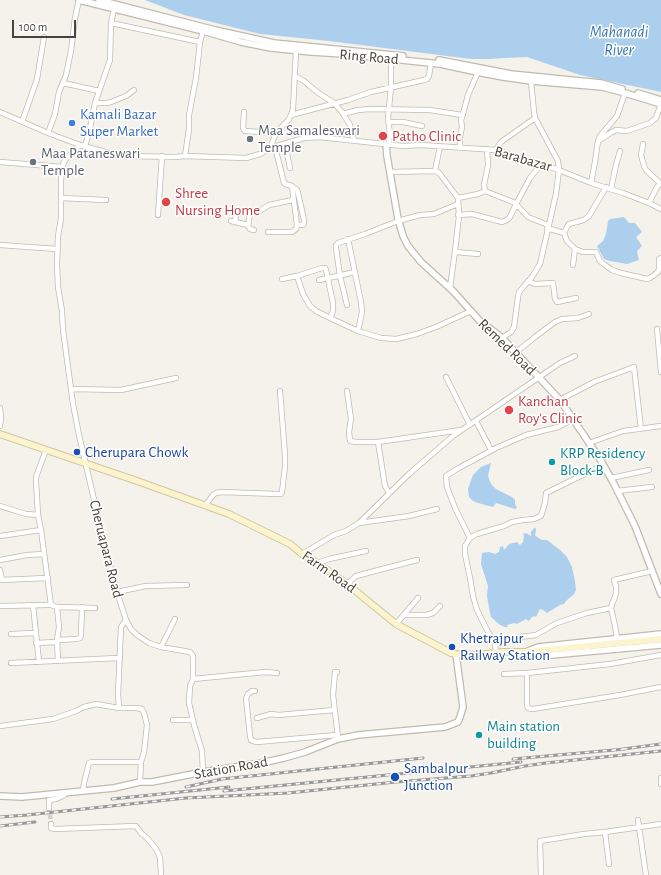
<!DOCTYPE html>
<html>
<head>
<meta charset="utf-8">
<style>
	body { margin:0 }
	#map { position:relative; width:661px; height:875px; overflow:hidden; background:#f5f2ec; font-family:"Alegreya Sans",sans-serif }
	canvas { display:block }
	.scale { position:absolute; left:12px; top:20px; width:64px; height:18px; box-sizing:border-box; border:2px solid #494439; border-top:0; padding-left:5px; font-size:12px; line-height:14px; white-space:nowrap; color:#494439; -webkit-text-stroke:3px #fff; paint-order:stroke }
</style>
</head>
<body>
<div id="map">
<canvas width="661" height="875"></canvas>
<div class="scale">100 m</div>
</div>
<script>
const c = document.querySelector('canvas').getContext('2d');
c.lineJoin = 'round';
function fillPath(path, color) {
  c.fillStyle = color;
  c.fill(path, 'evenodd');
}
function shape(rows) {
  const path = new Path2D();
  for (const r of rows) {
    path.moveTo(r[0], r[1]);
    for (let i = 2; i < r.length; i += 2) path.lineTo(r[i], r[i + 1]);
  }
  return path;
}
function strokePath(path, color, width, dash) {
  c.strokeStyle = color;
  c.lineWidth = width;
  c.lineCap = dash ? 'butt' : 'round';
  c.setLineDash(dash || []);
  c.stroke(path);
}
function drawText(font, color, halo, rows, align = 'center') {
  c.font = font + ' "Alegreya Sans",sans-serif';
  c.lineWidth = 3;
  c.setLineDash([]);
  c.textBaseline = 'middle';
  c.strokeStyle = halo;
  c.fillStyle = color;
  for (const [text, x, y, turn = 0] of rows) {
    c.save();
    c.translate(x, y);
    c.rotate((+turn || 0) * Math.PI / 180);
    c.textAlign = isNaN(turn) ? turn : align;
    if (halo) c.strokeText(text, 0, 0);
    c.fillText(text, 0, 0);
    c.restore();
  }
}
const water = shape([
	[145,0,661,0,661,92,580,75,527,57,506,58,488,59,471,59,329,41,260,34,184,15],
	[624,217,629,223,635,223,642,232,636,237,642,246,637,251,639,260,627,264,610,261,604,259,597,246,603,241,606,234,608,221,610,219],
	[491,463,488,476,491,484,496,489,512,497,515,500,515,504,517,508,515,509,496,503,493,507,489,506,478,503,473,501,469,497,468,489,473,475,481,467],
	[535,527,536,530,535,535,537,537,542,540,547,540,560,550,567,557,572,567,575,581,576,590,574,594,566,601,564,604,560,605,547,613,543,610,540,609,536,617,534,616,531,618,529,621,526,619,517,624,514,623,507,625,508,627,505,627,500,625,491,617,489,608,487,596,488,586,481,564,482,553,489,552,495,554,499,552,500,547,503,546,504,550,509,544,517,542,520,545,523,542,524,536,523,534,526,533,531,536,531,532]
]);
const minorTunnel = shape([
	[49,808,51,824]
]);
const minor = shape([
	[111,23,200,42],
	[295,76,304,81,317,92,334,103,342,112,350,125,352,132,354,141],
	[63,83,99,91],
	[95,103,107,103,111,102,126,96,134,90],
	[0,112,48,133,80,145,116,155,126,156,175,157,185,156,246,158,260,154,270,148,304,138,319,137,403,146,421,145,496,150,503,152,519,158,541,164,559,170,591,183,623,193,649,203,661,209],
	[244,112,243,128,245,131,276,133],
	[343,114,358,110,369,109,430,110,462,115],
	[291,115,348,100,371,92,424,80,427,79,429,76,431,63],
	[22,122,37,79,44,37],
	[389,122,403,122,422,126],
	[48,133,55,114,59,92,66,75,71,51,75,18,79,0],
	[598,141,612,132,616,130,627,131,650,123,656,118,661,104],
	[285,144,290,168],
	[643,144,641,155,644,166,646,170,661,184],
	[80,145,65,160,62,167,61,181,61,219,58,236,57,265,58,287,62,311,63,330,73,404,79,435,105,547,117,592,126,620,131,629,137,635,149,643,161,647,190,652,193,656,193,679,190,686,189,703,194,725,202,751,203,772],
	[389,145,390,134,388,118,391,87,391,59],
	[85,146,89,133,95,103,110,60,111,23,114,9],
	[460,147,460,136,462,127,461,120,463,114,468,95,478,72],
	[270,148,276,133,289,119,291,115,293,109,296,51],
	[487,149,488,165,484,185,485,191,513,202,516,204,528,217,548,225],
	[496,150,501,142,535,118],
	[185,156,189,129,189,115,196,78,200,42,203,31],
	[0,162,62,167],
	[435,171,440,146],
	[390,172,435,171,438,172,440,174,458,198,459,216,455,251,450,288],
	[591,183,595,162,598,141,600,136,617,116,625,93],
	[292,186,297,225],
	[611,189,616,165,620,151],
	[61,198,106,200],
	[458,198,478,194,485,191],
	[649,203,657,187,659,185,661,184],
	[158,215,162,156],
	[458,215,472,214,502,222,507,220,510,217,516,204,530,178,541,164],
	[231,221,248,225],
	[235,222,236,214,238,212,250,213],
	[547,228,564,233,567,241,575,249,583,252,596,252,600,261,605,265,612,270,621,273,647,279,650,278,658,272,659,269,659,259,661,258],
	[254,230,250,229,248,226,250,213,252,212,258,212,269,205,293,200],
	[268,232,292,232,296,229,297,225,303,225,304,223,304,220,298,193,297,190,292,186,285,184,284,183,275,147],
	[564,233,567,227,569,224,584,220,589,216,606,187],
	[348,239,361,302,362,312,358,331],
	[0,245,57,249],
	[455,252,478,254],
	[573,265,575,249],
	[297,276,303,294,310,306,316,311,330,318,358,331,381,338,396,339,417,334,436,327,471,311],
	[282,279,297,276,322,268,325,268,326,270,333,303,333,311,330,318],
	[319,280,333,277,355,272],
	[528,281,535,284,553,283,555,299,557,302,576,298],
	[347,305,340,276,336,248,336,245,338,243,365,234,398,221,420,215,434,214,458,204],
	[657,329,661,372],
	[502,338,511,332,514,327,518,297,519,292,532,277,540,264,556,194,559,170,558,161,535,118,534,112,531,81],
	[515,353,535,337,555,322,562,319,578,318,589,314],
	[446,377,470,425],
	[71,389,121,390,176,378],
	[347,391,351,419,349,432,350,441,357,442,378,442],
	[560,400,594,382,634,367,641,429],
	[0,408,1,418,0,426],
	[476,421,491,450],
	[589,443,623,431,661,426],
	[46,450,36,477,36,481,38,515,41,530,51,605],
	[611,478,649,470],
	[617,491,652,487],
	[389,493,385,486,378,442,461,430],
	[0,506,26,514,38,515],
	[205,506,213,495,216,493,221,492,277,494,281,494,282,492,285,467,285,455,280,391],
	[359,523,409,516,437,509],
	[0,536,41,530],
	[470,538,455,508,447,487,446,476,457,469,496,448,526,435,558,427,573,419],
	[302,554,334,535,346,531,359,523,409,474,453,436,560,363,575,356],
	[0,560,27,555,44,554],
	[317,563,329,559,366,551],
	[0,570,2,580],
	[0,580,48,578],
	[347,584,356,576,417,560],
	[117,592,146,586,187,585],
	[33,605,39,662],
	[0,606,46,605,51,605,57,607,59,627,57,640,58,661],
	[57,607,95,608],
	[404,615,426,615,433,613,440,606],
	[396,624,418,598],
	[11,634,35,633],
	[617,638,615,626,611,608,612,604,615,597,616,593,616,586,614,580,652,571],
	[57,640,77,639,80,638,81,635,82,607],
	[36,643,57,642],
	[495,645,520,637,536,635,557,623,587,613,611,608],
	[161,647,175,619],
	[496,653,495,644,487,630,477,610,473,596,470,578,465,554,465,546,470,538,477,534,504,526,512,522,523,520,534,519,541,516,545,503,546,493,603,465],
	[661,655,610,664,527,673,527,705,528,708,533,709,620,695,661,687],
	[11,663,96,659,120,658],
	[337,672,335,672,333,695,338,737],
	[504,674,527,673],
	[193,679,265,672,277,673],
	[255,691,252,691,248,694,246,698,250,736,251,740,253,741,257,742,337,735],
	[119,708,118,694,121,627,126,620],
	[257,718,271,714,279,715,334,710],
	[173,720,193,720],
	[0,726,53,719,76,711,84,707,96,704,119,708,136,708,142,709,144,713,147,725,144,752,141,762,140,782],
	[661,778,661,784],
	[83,791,84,783,89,763,92,762,141,762],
	[49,808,49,800,56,799,63,796,66,793],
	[638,820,646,875],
	[51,824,51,828,55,829,136,826,141,833,148,839,156,849,160,857,161,875],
	[605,832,609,864],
	[541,875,540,841,584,834,605,832,661,824]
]);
const tertiary = shape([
	[79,0,203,31,241,42,271,48,311,52,344,54,440,64,482,73,503,77,531,81,602,87,625,93,661,104],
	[99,0,215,30,274,43,403,56],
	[439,60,511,74,601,83,622,89],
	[638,93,661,100],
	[386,144,387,156,398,219,403,236,408,246,421,262,453,291,479,320,502,338,560,400,600,459,613,482,635,526,661,594],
	[528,651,538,647,661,634],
	[526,652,541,656,661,645],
	[0,796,22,797,114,788,140,782,152,782,203,772,261,763,284,758,305,752,338,739,358,735,445,727,458,722,460,717,463,707,456,654]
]);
const secondary = shape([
	[0,434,140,482,229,514,290,544,302,554,317,563,347,584,396,624,451,653,456,654,478,655,503,652,526,652,661,639]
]);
const rail = shape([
	[623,749,661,744],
	[513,759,625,749],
	[186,787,222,779,423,758],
	[224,791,521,762],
	[112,799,229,787],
	[0,817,27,815,186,798,288,793,396,782,471,776,491,773,525,766,546,763,661,751],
	[0,826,35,822]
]);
const markers = [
	[72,123,4,"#3f7fe0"],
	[383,136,5,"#e0444e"],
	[250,139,4,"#6b7280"],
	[33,162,4,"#6b7280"],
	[166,202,5,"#e0444e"],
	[509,410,5,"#e0444e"],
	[77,452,4,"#1a4fb4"],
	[552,462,4,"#0f9aa8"],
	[452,647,4,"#1a4fb4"],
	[479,735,4,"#0f9aa8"],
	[395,777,5,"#1a4fb4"]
];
const streetNames = [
	["Ring Road",369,57,5],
	["Barabazar",523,159,16],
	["Remed Road",507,347,44],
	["Cheruapara Road",106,549,76],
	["Farm Road",329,572,35],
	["Station Road",231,768,-10]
];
const shopNames = [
	["Kamali Bazar",80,114],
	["Super Market",80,131]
];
const worshipNames = [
	["Maa Samaleswari",258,130],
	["Temple",258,147],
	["Maa Pataneswari",41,153],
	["Temple",41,170]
];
const healthNames = [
	["Patho Clinic",392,136],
	["Shree",175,193],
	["Nursing Home",175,210],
	["Kanchan",518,401],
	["Roy's Clinic",518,418]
];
const transitNames = [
	["Cherupara Chowk",85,452],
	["Khetrajpur",460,638],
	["Railway Station",460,655],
	["Sambalpur",404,768],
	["Junction",404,785]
];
const cultureNames = [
	["KRP Residency",560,453],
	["Block-B",560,470],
	["Main station",487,726],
	["building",487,743]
];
const waterNames = [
	["Mahanadi",619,32],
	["River",619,50]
];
fillPath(water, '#accfed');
strokePath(minorTunnel, '#d3cfc8', 4.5, [4.5, 2]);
strokePath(minor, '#c0bbae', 6);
strokePath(tertiary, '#c0bbae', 8);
strokePath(secondary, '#d1c79e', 8);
strokePath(minor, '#fff', 4.5);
strokePath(tertiary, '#fff', 5.5);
strokePath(secondary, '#fcf3cf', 6);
strokePath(rail, '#999', 3);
strokePath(rail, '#fff', 1.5, [4.5]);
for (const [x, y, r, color] of markers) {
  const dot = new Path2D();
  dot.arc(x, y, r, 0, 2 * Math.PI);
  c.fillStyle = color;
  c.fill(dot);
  strokePath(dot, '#fff', 1.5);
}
drawText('15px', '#494439', '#fff', streetNames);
drawText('15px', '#366cbe', '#fff', shopNames, 'left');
drawText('15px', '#5b616d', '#fff', worshipNames, 'left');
drawText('15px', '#be3a42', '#fff', healthNames, 'left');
drawText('15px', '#164399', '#fff', transitNames, 'left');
drawText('15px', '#0d838f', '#fff', cultureNames, 'left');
drawText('italic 16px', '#3876af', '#fff', waterNames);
</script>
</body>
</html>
